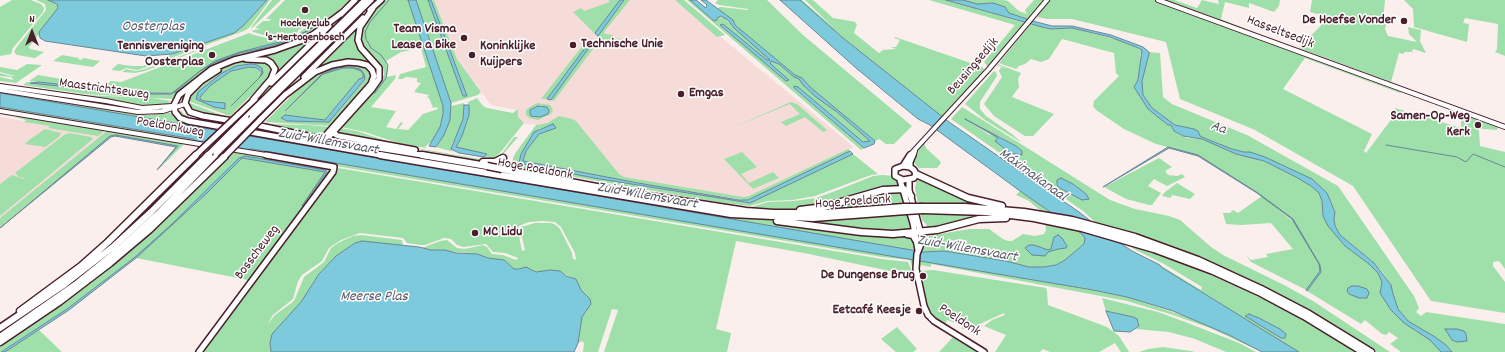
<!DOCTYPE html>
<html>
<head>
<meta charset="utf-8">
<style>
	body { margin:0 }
	#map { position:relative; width:1505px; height:352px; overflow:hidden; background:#fbefed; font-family:Dekko,sans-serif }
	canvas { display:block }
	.north { position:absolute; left:12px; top:12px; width:40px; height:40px; -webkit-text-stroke:3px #fff; paint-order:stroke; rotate:0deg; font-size:11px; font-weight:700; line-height:16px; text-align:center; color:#4a1f2b }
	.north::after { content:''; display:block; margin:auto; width:14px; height:18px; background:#4a1f2b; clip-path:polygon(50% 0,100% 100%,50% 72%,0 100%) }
</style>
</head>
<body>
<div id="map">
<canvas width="1505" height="352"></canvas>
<div class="north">N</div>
</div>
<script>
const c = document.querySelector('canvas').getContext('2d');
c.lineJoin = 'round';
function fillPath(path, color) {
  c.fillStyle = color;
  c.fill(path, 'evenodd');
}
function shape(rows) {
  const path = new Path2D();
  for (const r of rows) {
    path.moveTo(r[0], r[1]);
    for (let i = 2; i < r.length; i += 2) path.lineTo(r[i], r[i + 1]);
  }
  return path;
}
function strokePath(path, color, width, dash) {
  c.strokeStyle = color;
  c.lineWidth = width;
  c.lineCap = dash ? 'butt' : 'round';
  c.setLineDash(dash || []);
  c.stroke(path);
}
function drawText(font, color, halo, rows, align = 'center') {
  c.font = font + ' Dekko,sans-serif';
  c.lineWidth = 3;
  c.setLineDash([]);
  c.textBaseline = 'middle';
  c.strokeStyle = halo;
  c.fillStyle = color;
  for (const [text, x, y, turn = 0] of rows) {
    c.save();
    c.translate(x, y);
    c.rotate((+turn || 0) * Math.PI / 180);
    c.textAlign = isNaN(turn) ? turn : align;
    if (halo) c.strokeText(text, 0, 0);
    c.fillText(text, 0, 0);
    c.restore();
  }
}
const built = shape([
	[434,0,676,0,854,147,746,198,622,178,563,119,537,125,526,124,520,121,517,116,517,110,491,105,457,59],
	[0,117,112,135,0,228]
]);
const green = shape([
	[12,0,31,0,41,4,44,8,43,12,13,48,11,54,0,56,0,7],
	[36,0,48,0,54,2,58,6,57,11,29,47,30,49,44,52,35,58,17,55,14,52,16,48,46,10,45,4],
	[267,0,270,0,249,28,244,31,144,68,137,70,126,68,120,71,111,70,118,64,132,66,143,66,198,44,231,34,243,26],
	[272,0,281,0,251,29,252,26],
	[285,0,350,0,312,33,294,42,208,69,182,89,172,99,85,94,23,85,27,82,92,90,136,94,171,94,174,92,137,93,29,81,38,75,103,86,111,81,121,82,129,79,249,33,254,35,275,40,283,41,295,37,302,30,311,25,319,23,315,27,324,21,319,20,309,25,300,29,293,37,285,39,277,39,253,32,252,31,254,30,261,29,255,28,263,21,269,21,271,19,266,19],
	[358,0,362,0,243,116,240,115],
	[374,0,377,0,260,117,257,117],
	[385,0,408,0,443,106,443,114,440,127,432,141,425,147,426,148,398,143,365,132,341,127,382,80,384,74,383,68,363,47,360,40,362,27,369,17],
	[421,48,426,67,400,74,398,79,403,79,405,77,417,78,417,82,421,83,414,92,429,95,427,98,429,98,433,108,437,107,438,109,423,114,408,130,398,129,403,123,401,122,396,129,386,127,396,111,371,107,395,79,396,75,387,77,388,68,386,61,401,52],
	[416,0,428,0,463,96,467,96,431,1,434,0,457,59,481,92,478,95,451,103],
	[608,0,620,0,595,33,598,36,624,0,630,0,604,32,605,34,613,35,611,38,622,39,613,42,600,39,573,12,581,8,584,11,610,2],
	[675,0,684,0,725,35,717,37],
	[687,0,690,0,714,21,718,17,725,18,734,28,771,60,767,60,723,24,720,25,786,81,769,62,771,61,779,64,794,77,799,79,803,85,816,97,837,112,870,141,863,142,798,87,793,88,864,148,861,150],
	[718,0,767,0,803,35,912,126,894,144,886,144,879,139,875,141,810,87,802,78,795,75,735,25,733,20,717,10,719,7,721,7,748,10,748,9,719,5,715,3],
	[800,0,802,0,834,28,805,0,813,0,833,18,856,22,855,23,857,24,854,33,879,53,883,50,896,49,891,47,896,47,900,40,894,38,895,37,982,67,984,69,983,73,942,117,843,38],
	[929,0,946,0,1025,23,988,67,984,62,1015,25],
	[963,0,1004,0,1008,1,1019,11,1027,14,1025,10,1034,0,1044,0,1029,19,1009,13,1004,7,993,3,977,4],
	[1050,0,1154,0,1401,92,1400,93,1305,58,1283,89,1372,134,1364,151,1366,153,1390,121,1395,108,1461,128,1461,112,1498,126,1497,130,1473,128,1479,130,1480,146,1505,152,1505,269,1499,261,1493,262,1493,266,1505,282,1505,313,1431,301,1353,186,1255,130,1180,99,1166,42,1072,19,1047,19,1037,17],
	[1163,0,1174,0,1197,8,1202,0,1219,4,1218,0,1280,0,1279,6,1274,12,1249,3,1249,8,1225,2,1221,19,1296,49],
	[1312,0,1385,0,1383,20,1387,21,1385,29,1388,36,1417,42,1409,34,1408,27,1421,30,1420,41,1426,53,1413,49,1412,52,1404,52,1404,54,1399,53,1391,82,1299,48,1329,17,1310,12],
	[1404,0,1505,0,1505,56,1495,52,1497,49,1498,24,1465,18,1463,23,1469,24,1467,42,1414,27,1413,9],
	[360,24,356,37,376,66,377,75,368,88,374,70,349,61,306,77],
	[1031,24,1051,29,1072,28,1126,42,1142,51,1140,55,1141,60,1138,80,1134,87,1148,109,1168,125,1171,125,1174,131,1180,135,1187,138,1202,139,1241,156,1245,155,1263,161,1296,177,1311,186,1319,193,1322,201,1323,216,1345,246,1369,264,1378,273,1382,282,1380,293,1415,331,1430,339,1441,352,1401,352,1390,344,1398,338,1389,332,1386,335,1382,334,1365,320,1361,324,1307,291,1321,272,1320,265,1296,224,1319,264,1320,271,1306,290,1251,262,1246,255,1251,260,1268,257,1266,254,1293,249,1271,223,1241,225,1226,224,1223,213,1230,213,1233,210,1238,213,1262,196,1295,223,1292,219,1258,193,1198,155,1156,144,1124,129,1096,110,1093,106,1094,101,1119,76,1116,73,1114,53,1062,39,1049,59,1041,62,1031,59,1025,64,1019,66,1016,69,999,63],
	[325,28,274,77,276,70,274,65,270,61,259,58,243,59,218,68,195,85,184,99,180,99,193,85,212,71,222,65,234,61,291,46,309,38],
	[589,39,591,40,547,99,541,99,587,40],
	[593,42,596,45,554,101,551,100],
	[205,47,207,47,145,71,135,73,122,72,126,69,136,71,145,69],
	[1149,52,1160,53,1163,97,1172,104,1247,135,1338,186,1414,296,1419,308,1416,312,1421,316,1426,312,1505,324,1505,352,1452,352,1446,345,1435,338,1408,321,1398,309,1393,294,1391,285,1383,273,1374,263,1340,235,1335,226,1334,219,1335,211,1327,193,1311,179,1265,157,1250,152,1244,152,1232,149,1209,140,1200,136,1198,131,1194,129,1175,125,1152,108,1143,95,1142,81],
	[62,55,79,58,78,59,81,60,83,58,100,61,93,67,53,61],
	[253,60,264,62,270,66,272,70,270,77,230,116,188,101,189,97,199,86,225,67,243,61],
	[251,64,257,65,263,73,262,74,262,72,259,69,249,67,231,71,211,85,200,97,200,99,204,101,221,102,225,109,217,108,198,100,198,92,229,69],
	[27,64,42,65,16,83,0,81,0,77,14,80,11,77,0,76,0,73,11,76,15,76,0,72,0,67,17,70],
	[353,64,367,68,371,74,370,79,331,126,265,122,311,76,329,67],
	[350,67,360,69,365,76,365,79,329,122,287,121,282,119,281,118,286,116,295,116,325,120,359,79,363,78,363,74,361,71,353,68,343,68,323,74,286,111,321,75,337,68],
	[998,64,1021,73,1018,79,1019,87,1012,97,1054,114,1033,136,1025,136,1011,127,994,116,984,104,1002,77,999,71,1001,67,1007,68,997,65],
	[994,71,996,72,997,76,980,102,980,109,986,116,1012,134,1022,143,985,120,965,104],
	[22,86,84,95,152,98,171,101,165,106,144,107],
	[0,92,133,114,148,115,169,112,177,120,185,123,711,214,908,235,913,237,917,250,915,251,0,93],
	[477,98,483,106,487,108,513,113,518,109,518,117,524,123,500,153,492,159,484,157,487,155,456,147,462,136,469,115,468,102],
	[791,102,797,104,827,130,823,132,805,117,786,126,781,122,800,114,790,104,734,127],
	[190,103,229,118,269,124,308,125,330,127,322,135,317,137,211,116,194,111,190,109],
	[464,103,463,119,459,132,452,144,452,151,454,152,436,147,440,142,451,113,451,106],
	[538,103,550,105,553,110,551,114,538,120,529,118,526,115,526,110,533,105],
	[540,105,547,107,549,112,540,117,535,117,530,113,533,108],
	[0,107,195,139,243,150,252,149,915,259,912,267,910,260,882,257,0,110],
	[962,107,1110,200,1135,209,1169,216,1180,220,1211,247,1225,256,1284,285,1313,301,1390,352,1377,352,1301,305,1232,272,1197,256,1138,234,1124,230,1124,237,1136,246,1211,275,1240,288,1301,318,1356,352,1299,352,1161,267,1160,265,1201,290,1202,287,1164,264,1134,249,1094,221,1083,211,951,119],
	[965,119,989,133,1000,137,1016,146,1022,151,1022,155,1010,153,995,141,999,138,988,134],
	[1061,178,1073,184,1086,194,1088,199,1083,200,1058,187,1057,184,1057,180],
	[1249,314,1259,318,1280,329,1286,334,1285,338,1281,338,1245,315],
	[180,110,185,115,197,119,225,121,312,139,246,129,191,119,182,115,178,111],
	[559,116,572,119,576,121,619,174,624,177,743,197,749,196,848,149,850,151,748,200,744,200,638,183,523,161,526,151,539,134,547,130,551,125,539,129,532,135,521,154,520,163,594,178,750,203,853,154,878,174,871,175,815,196,793,200,768,201,749,206,717,202,512,166,513,158,516,152,536,125,547,123],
	[14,117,36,118,106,130,98,136,48,128,50,126,24,122,26,120],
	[340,128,357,131,399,145,490,161,498,159,514,137,518,137,499,159,495,161,488,162,342,135,338,133],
	[45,129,61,133,59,137,45,147,25,144,29,140],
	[108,130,181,142,183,145,158,170,178,146,116,135,110,136,0,227,0,218],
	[69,133,91,137,93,139,0,216,0,184,12,175,24,179,25,178,19,177,15,173,64,135],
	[924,142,926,148,940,161,941,163,937,168,919,168,912,161,917,151],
	[235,152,329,166,333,169,306,207,303,206,301,209,248,280,136,258,208,192,242,158,325,172,303,206,326,173,326,171,241,157,172,224,134,258,67,309,0,352,0,346,60,305,125,255],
	[742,152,757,167,741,174,749,183,773,172,779,178,753,189,724,159],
	[1159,158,1172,167,1165,171,1168,175,1177,176,1182,174,1185,177,1167,186,1154,179,1148,186,1161,193,1152,205,1149,205,1126,199,1104,187],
	[338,168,882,259,908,262,914,276,804,253,736,241,716,329,731,333,727,352,604,352,618,310,612,309,598,352,583,352,584,343,582,341,578,343,582,317,587,311,588,296,581,290,576,279,562,273,550,270,536,272,528,268,514,269,504,260,488,258,470,253,431,250,422,248,440,241,447,240,457,248,465,249,483,245,487,247,492,254,503,255,516,260,518,258,505,253,493,252,486,244,464,247,457,245,451,239,444,238,425,245,420,245,407,243,403,238,360,233,341,240,329,248,322,261,302,275,298,281,293,299,273,315,267,325,275,315,294,301,304,277,324,262,331,248,338,243,353,236,361,235,402,240,403,246,355,243,336,256,319,274,301,302,272,334,270,343,271,352,200,352],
	[542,221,555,222,561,227,575,253,576,260,573,259,572,253,560,229,556,225,551,223,535,223,521,227,521,233,525,250,522,251,518,231,519,226,529,222],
	[883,175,893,176,899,181,900,185,898,187,810,208,794,210,748,208,768,202,794,201,816,198,838,190,873,176],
	[918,175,941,185,1000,207,964,204,918,204,915,188],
	[1177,183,1195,194,1190,199,1172,195,1171,198,1162,196,1165,192],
	[903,190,906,205,852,210,810,210,860,196],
	[1020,191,1082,234,1085,237,1084,244,1065,260,1056,265,1044,267,1029,267,1006,261,944,251,920,252,928,243,929,236,969,229,989,229,1003,239,1008,241,1012,241,1023,234,1035,236,1044,234,1046,230,1043,213,1029,201,1016,195],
	[909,213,914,231,881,232,795,221],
	[920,213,987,214,987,216,970,218,928,229,926,224,922,220],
	[918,260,1093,290,1127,297,1193,319,1229,335,1262,352,1210,328,1173,315,1127,301,931,264,931,267,921,265,920,268],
	[933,270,1046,288,1047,291,1048,305,1107,327,1119,336,1129,352,1121,352,1115,343,1099,352,1050,352,1043,349,1040,352,995,352,1006,335,984,326,992,320,1005,315,1004,313,969,329,962,329,962,325,947,320,945,326,935,319,928,312,925,303,919,271],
	[1102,298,1158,312,1180,320,1239,343,1256,352,1226,352,1195,339,1169,332,1136,329,1139,326,1138,321,1112,312,1106,311],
	[897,327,917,349,913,352,896,352,881,339],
	[39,330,62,352,5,352],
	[954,336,979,352,939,352],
	[1163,347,1191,351,1195,352,1139,352,1148,349]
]);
const water = shape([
	[48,0,267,0,243,26,234,33,172,54,146,56,45,41,40,38,39,32,58,8,57,4,48,0],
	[408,0,416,0,451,103,450,120,444,135,436,147,429,146,440,127,443,114,443,106,408,0],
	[428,0,431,0,467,96,463,96,428,0],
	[620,0,624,0,598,36,595,33,620,0],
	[690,0,696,0,706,8,707,5,701,0,706,0,733,20,735,25,795,75,802,78,810,87,875,141,874,144,864,148,794,88,794,86,798,87,863,142,870,141,837,112,816,97,803,85,799,79,794,77,779,64,771,61,770,63,774,67,789,80,786,81,720,25,723,24,767,60,770,60,734,28,728,20,721,16,717,18,717,20,714,21,690,0],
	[780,0,800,0,843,38,949,122,1079,212,1111,237,1132,251,1160,265,1161,267,1299,352,1262,352,1229,335,1173,311,1127,297,1093,290,252,149,243,150,196,142,194,139,0,107,0,93,923,252,944,251,1006,261,1029,267,1044,267,1056,265,1065,260,1084,244,1085,238,1082,234,1020,191,930,125,918,119,856,68,780,0],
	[946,0,963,0,977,4,993,3,1005,7,1009,13,1033,21,1052,26,1072,26,1111,35,1143,47,1149,52,1149,54,1142,81,1143,95,1152,108,1175,125,1194,129,1198,131,1200,136,1209,140,1232,149,1244,152,1250,152,1265,157,1312,179,1327,193,1335,212,1334,219,1335,226,1340,235,1374,263,1391,285,1393,294,1398,309,1408,321,1435,337,1446,345,1452,352,1441,352,1430,340,1404,323,1391,310,1380,293,1382,282,1378,273,1369,264,1345,246,1328,226,1323,216,1322,201,1319,193,1311,186,1296,177,1264,161,1236,154,1202,139,1183,136,1174,131,1171,125,1168,125,1148,109,1134,87,1138,80,1142,50,1136,47,1110,37,1072,28,1051,29,1042,27,946,0],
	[321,21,308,31,287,41,268,47,240,53,216,62,200,71,175,92,171,94,136,94,30,83,39,82,137,93,172,93,200,71,215,61,240,52,287,40,307,31,321,21],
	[591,40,593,42,551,100,547,99,591,40],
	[251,64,257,65,262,68,263,73,260,77,231,106,260,77,262,72,257,68,249,67,231,71,211,85,200,97,200,99,204,101,225,103,225,109,214,107,196,99,198,92,222,73,236,66,251,64],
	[350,67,360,69,364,74,365,79,329,122,287,121,281,118,285,115,325,120,359,79,363,78,363,74,361,71,353,68,343,68,323,74,285,111,321,75,337,68,350,67],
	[464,105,469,105,469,115,462,136,456,147,487,154,484,157,459,153,451,149,463,119,464,105],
	[538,106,547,107,549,111,548,114,540,117,531,116,530,114,530,110,538,106],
	[965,119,1016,146,1022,151,1022,155,1010,153,995,141,998,138,965,119],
	[553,124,556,128,539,134,526,151,523,161,638,183,739,200,748,200,850,151,853,154,750,203,744,202,594,178,519,163,521,154,534,132,553,124],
	[116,135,178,146,157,170,176,147,115,136,111,137,0,228,110,136,116,135],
	[1168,147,1198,155,1258,193,1293,219,1296,224,1320,265,1321,272,1307,291,1306,290,1320,271,1319,264,1292,219,1257,193,1198,156,1169,148,1103,187,1168,147],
	[245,156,325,170,327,172,302,206,325,172,242,158,208,192,136,258,69,310,5,352,1,352,67,309,134,258,172,224,239,158,245,156],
	[1061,178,1073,184,1086,194,1089,199,1082,200,1058,187,1057,184,1057,180,1061,178],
	[1058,235,1062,238,1067,246,1066,248,1058,249,1048,252,1045,256,1032,255,1025,248,1029,245,1034,245,1048,250,1051,249,1054,237,1058,235],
	[362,241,419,247,431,250,445,250,456,253,477,254,488,258,504,260,514,269,519,269,526,267,536,272,550,270,560,271,566,276,576,279,581,290,590,299,591,304,582,317,578,343,574,352,271,352,270,343,272,334,301,302,319,274,336,256,355,243,362,241],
	[1352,286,1358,286,1367,289,1369,293,1367,298,1359,298,1349,294,1347,291,1348,288,1352,286],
	[1106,311,1133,317,1137,319,1139,326,1130,332,1114,331,1106,311],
	[1249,314,1259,318,1280,329,1286,334,1285,338,1281,338,1245,316,1249,314],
	[1445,329,1457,329,1464,331,1466,334,1467,341,1457,342,1452,340,1445,329]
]);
const stream = shape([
	[375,93,386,78,388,65,381,55,371,48,366,39,365,32,370,22,389,0],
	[1386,145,1457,157,1466,162,1473,154,1505,167]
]);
const secondaryFar1 = shape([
	[1158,0,1505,127],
	[0,86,106,101,142,108,172,106],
	[0,90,138,112,163,111,185,104],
	[0,111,272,156],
	[909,156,989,69,1047,0],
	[913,156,915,151]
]);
const secondary = shape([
	[903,166,910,155],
	[903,166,910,167,914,170,916,174,914,178,903,180,895,176,895,169,903,166],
	[910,167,910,162,913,155],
	[900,180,913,223,918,250],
	[909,180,909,190,921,234,921,244,917,254,916,269,924,306,928,315,934,321,984,352],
	[199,352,333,172,334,167,266,155]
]);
const highwayFar1 = shape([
	[370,10,381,0],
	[343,12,314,34,303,40,275,50,234,60,212,69,179,95,174,105,175,112,180,118,188,121,386,156],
	[341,14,355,0],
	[246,59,266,60,271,63,275,69,271,79,253,100],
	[218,70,201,81,188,94,185,103,190,112,203,116,251,124,322,139,428,156],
	[304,77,363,18],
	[271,83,329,26],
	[285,95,315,72,332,65,348,62,359,63,367,65,372,70,374,76,371,84,321,141],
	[238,115,255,99],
	[246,117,365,0],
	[252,118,371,0],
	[261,119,286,94],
	[334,131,336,135,339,136,415,150],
	[325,141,372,89,379,79,379,68,361,48,358,40,360,27,373,8],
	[195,156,200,151],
	[207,156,210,153],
	[214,156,216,154]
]);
const highway = shape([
	[380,155,731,214,813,218,906,211],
	[422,155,487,166],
	[483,162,495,162,503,158],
	[502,169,623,192,746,211,774,213,825,213,904,207],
	[916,174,968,198,1002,206],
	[922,207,965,207,1024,212,1072,220,1135,237,1198,260,1261,289,1309,314,1371,352],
	[800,210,824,207,883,190,904,189,911,196],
	[923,210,987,212,1034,218,1082,228,1154,249,1213,271,1261,293,1304,316,1363,352],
	[777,221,861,232,893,234,937,230,979,219,1006,218],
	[907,234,913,235,916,240],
	[20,311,81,266,108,242,196,155],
	[0,328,65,284,114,246,151,212,208,155],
	[0,337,75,285,122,247,158,214,215,155],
	[0,342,59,302,110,263,149,230,225,156]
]);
const highwayBridgeFar1 = shape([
	[200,151,238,115],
	[210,153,246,117],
	[216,154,252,118],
	[225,156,261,119]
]);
const highwayBridge = shape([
	[487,166,502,169],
	[904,207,922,207],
	[906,211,923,210]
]);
const markers = [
	[305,10,4,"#4a1f2b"],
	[1404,21,4,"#4a1f2b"],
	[464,38,4,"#4a1f2b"],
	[573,45,4,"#4a1f2b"],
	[212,55,4,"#4a1f2b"],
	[472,55,4,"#4a1f2b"],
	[681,94,4,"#4a1f2b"],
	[1478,125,4,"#4a1f2b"],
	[475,233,4,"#4a1f2b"],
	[923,276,4,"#4a1f2b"],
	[919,311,4,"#4a1f2b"]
];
const farPoinames = [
	["Hockeyclub",305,24],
	["'s-Hertogenbosch",305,38]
];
const poiNames = [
	["De Hoefse Vonder",1396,21],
	["Team Visma",456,30],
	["Lease a Bike",456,46],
	["Technische Unie",581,45,"left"],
	["Tennisvereniging",204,47],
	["Oosterplas",204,63],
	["Koninklijke",480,47,"left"],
	["Kuijpers",480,63,"left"],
	["Emgas",689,94,"left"],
	["Samen-Op-Weg",1470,117],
	["Kerk",1470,133],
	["MC Lidu",483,233,"left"],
	["De Dungense Brug",915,276],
	["Eetcafé Keesje",911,311]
];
const streetNames = [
	["Hasseltsedijk",1280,33,21],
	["Beusingsedijk",974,67,-49],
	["Maastrichtseweg",104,90,8],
	["Poeldonkweg",170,128,10],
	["Hoge Poeldonk",535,170,10],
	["Hoge Poeldonk",853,203,-4],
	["Bosscheweg",258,253,-53],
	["Poeldonk",959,321,34]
];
const waterNames = [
	["Oosterplas",153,28],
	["Aa",1218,129,20],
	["Zuid-Willemsvaart",328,143,10],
	["Máximakanaal",1032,176,36],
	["Zuid-Willemsvaart",647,197,10],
	["Zuid-Willemsvaart",967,250,10],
	["Meerse Plas",374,298]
];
fillPath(built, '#f6dcd8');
fillPath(green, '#9fdfa9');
fillPath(water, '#7dcadc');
strokePath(water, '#698695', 1);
strokePath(stream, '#698695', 1);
strokePath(secondaryFar1, '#4a1f2b', 6);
strokePath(secondary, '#4a1f2b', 8);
strokePath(highwayFar1, '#4a1f2b', 8);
strokePath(highway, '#4a1f2b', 9);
strokePath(secondaryFar1, '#fff', 4);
strokePath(secondary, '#fff', 5);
strokePath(highwayFar1, '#fff', 5);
strokePath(highway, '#fff', 6);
strokePath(highwayBridgeFar1, '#4a1f2b', 8, []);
strokePath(highwayBridge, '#4a1f2b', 9, []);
strokePath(highwayBridgeFar1, '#fff', 5);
strokePath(highwayBridge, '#fff', 6);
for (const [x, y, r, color] of markers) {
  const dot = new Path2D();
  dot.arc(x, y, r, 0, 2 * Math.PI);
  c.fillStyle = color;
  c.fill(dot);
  strokePath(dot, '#fff', 1.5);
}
drawText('bold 12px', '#4a1f2b', '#fff', farPoinames);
drawText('bold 14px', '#4a1f2b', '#fff', poiNames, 'right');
drawText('14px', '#4a1f2b', '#fff', streetNames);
drawText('italic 15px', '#5c5b69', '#fff', waterNames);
</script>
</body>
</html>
